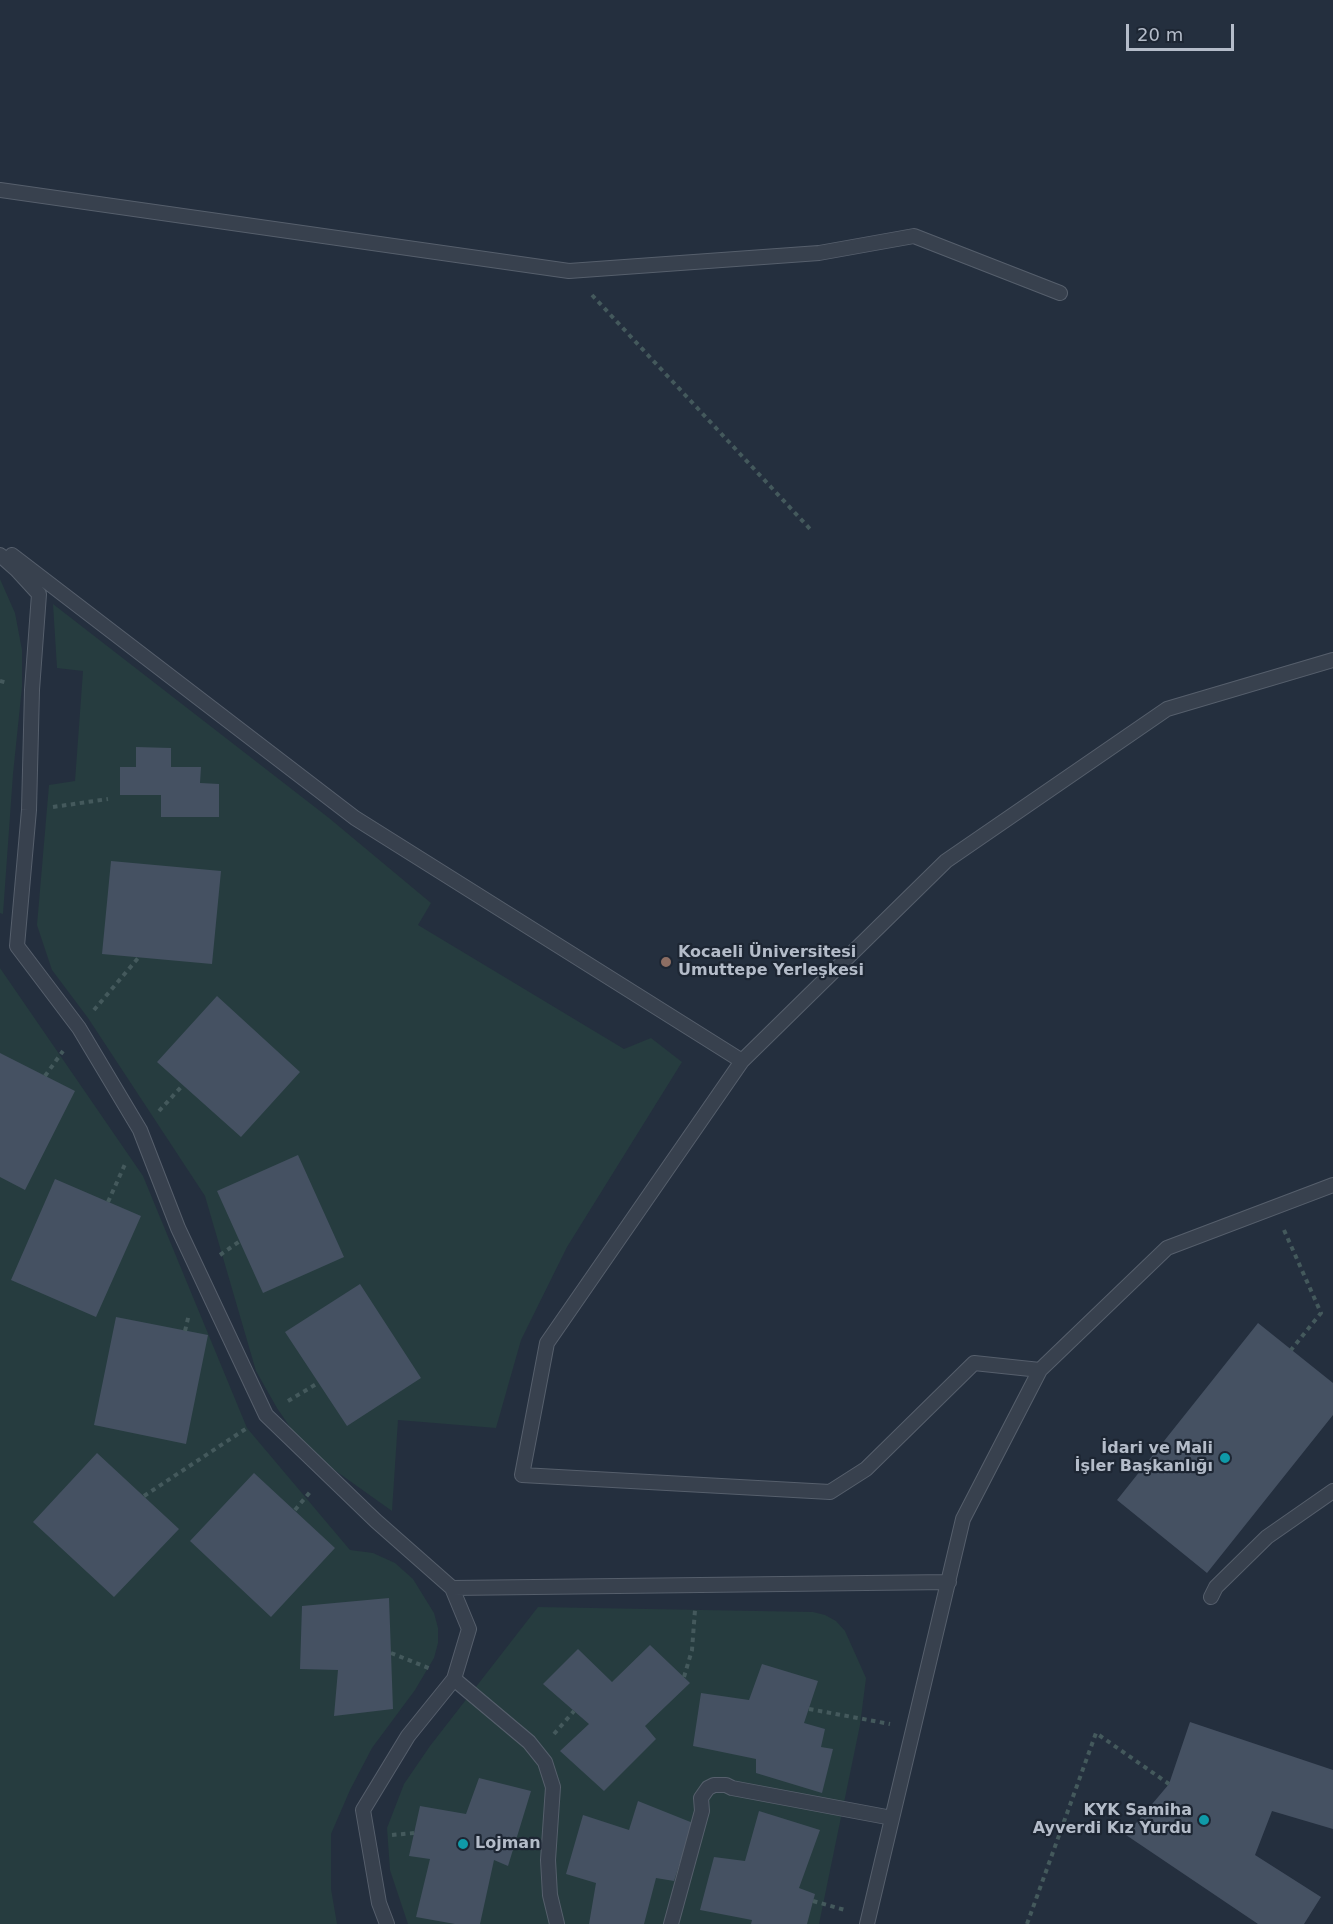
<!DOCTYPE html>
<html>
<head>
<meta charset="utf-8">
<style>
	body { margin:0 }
	#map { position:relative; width:1333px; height:1924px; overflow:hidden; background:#242f3e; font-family:"DejaVu Sans",sans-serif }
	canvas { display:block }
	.scale { position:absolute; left:1126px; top:24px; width:108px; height:27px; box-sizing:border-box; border:3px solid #b4bcc9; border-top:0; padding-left:8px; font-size:18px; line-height:21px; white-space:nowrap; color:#b4bcc9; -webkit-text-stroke:4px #1d2633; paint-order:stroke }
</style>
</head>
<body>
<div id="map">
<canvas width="1333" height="1924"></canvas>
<div class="scale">20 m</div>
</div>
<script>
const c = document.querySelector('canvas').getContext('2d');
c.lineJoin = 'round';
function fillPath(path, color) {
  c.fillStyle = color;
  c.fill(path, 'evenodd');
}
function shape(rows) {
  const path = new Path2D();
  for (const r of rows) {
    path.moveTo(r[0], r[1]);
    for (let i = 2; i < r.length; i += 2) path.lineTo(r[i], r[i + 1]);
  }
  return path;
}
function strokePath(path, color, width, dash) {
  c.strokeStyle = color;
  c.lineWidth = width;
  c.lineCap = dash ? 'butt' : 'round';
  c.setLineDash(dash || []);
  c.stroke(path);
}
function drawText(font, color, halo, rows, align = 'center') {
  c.font = font + ' "DejaVu Sans",sans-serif';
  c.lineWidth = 4.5;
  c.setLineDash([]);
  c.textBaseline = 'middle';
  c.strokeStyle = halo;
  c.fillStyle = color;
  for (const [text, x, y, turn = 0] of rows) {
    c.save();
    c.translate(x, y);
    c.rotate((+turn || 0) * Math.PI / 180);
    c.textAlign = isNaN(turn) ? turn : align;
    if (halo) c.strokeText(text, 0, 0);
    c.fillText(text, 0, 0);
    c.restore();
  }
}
const green = shape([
	[0,579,15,613,22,650,22,687,13,774,3,914,0,913],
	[53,604,329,818,431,903,418,925,624,1049,651,1038,682,1062,567,1247,521,1340,496,1428,398,1420,392,1511,326,1464,292,1430,277,1408,256,1371,205,1196,88,1018,52,970,37,925,49,785,75,781,83,671,57,668],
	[0,968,143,1176,247,1428,350,1550,373,1553,395,1563,413,1579,434,1613,438,1628,438,1643,434,1658,415,1690,372,1748,350,1790,331,1834,331,1889,337,1924,0,1924],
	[538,1607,813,1612,825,1615,836,1621,845,1631,866,1678,860,1725,819,1924,408,1924,390,1870,387,1828,404,1784,430,1746]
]);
const building = shape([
	[136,747,171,748,171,767,201,767,200,783,219,784,219,817,161,817,161,795,120,795,120,767,136,767],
	[111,861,221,871,212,964,102,954],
	[217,996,300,1072,241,1137,157,1062],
	[0,1053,75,1091,25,1190,0,1177],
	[298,1155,344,1257,263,1293,217,1191],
	[55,1179,141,1216,96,1317,11,1280],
	[360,1284,421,1378,347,1426,285,1332],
	[116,1317,208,1335,186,1444,94,1425],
	[1258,1323,1333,1383,1333,1415,1207,1573,1117,1500],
	[97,1453,179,1529,114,1597,33,1522],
	[254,1473,335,1548,271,1617,190,1541],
	[389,1598,393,1709,334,1716,338,1670,300,1669,302,1606],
	[650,1645,690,1683,645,1726,656,1739,604,1791,560,1751,589,1724,543,1684,578,1649,612,1682],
	[762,1664,818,1681,804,1723,825,1729,821,1747,833,1749,822,1793,756,1773,756,1759,693,1746,701,1693,749,1700],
	[1190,1722,1333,1770,1333,1829,1272,1811,1255,1855,1321,1897,1304,1924,1258,1924,1126,1835,1169,1784],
	[479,1778,531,1791,508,1866,494,1860,480,1924,455,1924,416,1917,430,1859,409,1856,420,1806,466,1814],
	[638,1801,693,1823,674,1881,656,1878,644,1924,589,1924,596,1883,566,1874,583,1815,629,1830],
	[759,1811,820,1830,799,1888,815,1894,807,1924,751,1924,752,1920,700,1910,714,1857,745,1861]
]);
const path = shape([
	[592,295,810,529],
	[0,681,8,683],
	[53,807,108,799],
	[94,1010,139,957],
	[45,1076,63,1051],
	[159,1111,183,1085],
	[108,1202,126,1162],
	[1284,1230,1321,1313,1291,1350],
	[220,1255,240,1241],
	[185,1331,189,1314],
	[288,1401,318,1383],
	[144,1496,247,1428],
	[295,1510,310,1492],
	[391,1653,431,1669],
	[684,1677,692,1650,695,1610],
	[809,1709,890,1724],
	[554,1734,574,1711],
	[392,1835,414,1833],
	[813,1901,845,1910],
	[1027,1924,1096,1733,1169,1784]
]);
const lane = shape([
	[0,190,569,271,819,253,914,236,1060,293],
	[0,555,17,570,39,594,32,690,29,810,17,946,79,1028,140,1130,178,1228,266,1415,376,1521,452,1588,469,1629,454,1679,408,1736,363,1810,379,1903,387,1924],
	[12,555,355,818,742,1061],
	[1040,1370,974,1363,866,1469,830,1492,522,1475,547,1343,742,1061,946,861,1167,709,1333,660],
	[452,1588,949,1582],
	[1211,1597,1216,1587,1267,1537,1333,1491],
	[454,1679,529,1742,545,1762,553,1787,548,1860,550,1895,557,1924],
	[671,1924,702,1811,701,1798,708,1788,714,1785,726,1785,732,1788,892,1818],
	[867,1924,963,1519,1040,1370,1167,1248,1333,1185]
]);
const markers = [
	[666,962,6,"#8d6e63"],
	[1225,1458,6,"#0f9aa8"],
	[1204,1820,6,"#0f9aa8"],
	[463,1844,6,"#0f9aa8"]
];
const poiNames = [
	["Kocaeli Üniversitesi",678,953],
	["Umuttepe Yerleşkesi",678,971],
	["İdari ve Mali",1213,1449,"right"],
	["İşler Başkanlığı",1213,1467,"right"],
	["KYK Samiha",1192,1811,"right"],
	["Ayverdi Kız Yurdu",1192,1829,"right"],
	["Lojman",475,1844]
];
fillPath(green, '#263c3f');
fillPath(building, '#455162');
strokePath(lane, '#565f6c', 16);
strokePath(path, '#44595c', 4, [4.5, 4.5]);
strokePath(lane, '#38414e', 14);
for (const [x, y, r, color] of markers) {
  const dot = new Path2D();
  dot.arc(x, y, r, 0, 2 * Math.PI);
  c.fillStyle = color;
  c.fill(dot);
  strokePath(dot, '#1d2633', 2);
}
drawText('bold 16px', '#b4bcc9', '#1d2633', poiNames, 'left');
</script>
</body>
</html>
